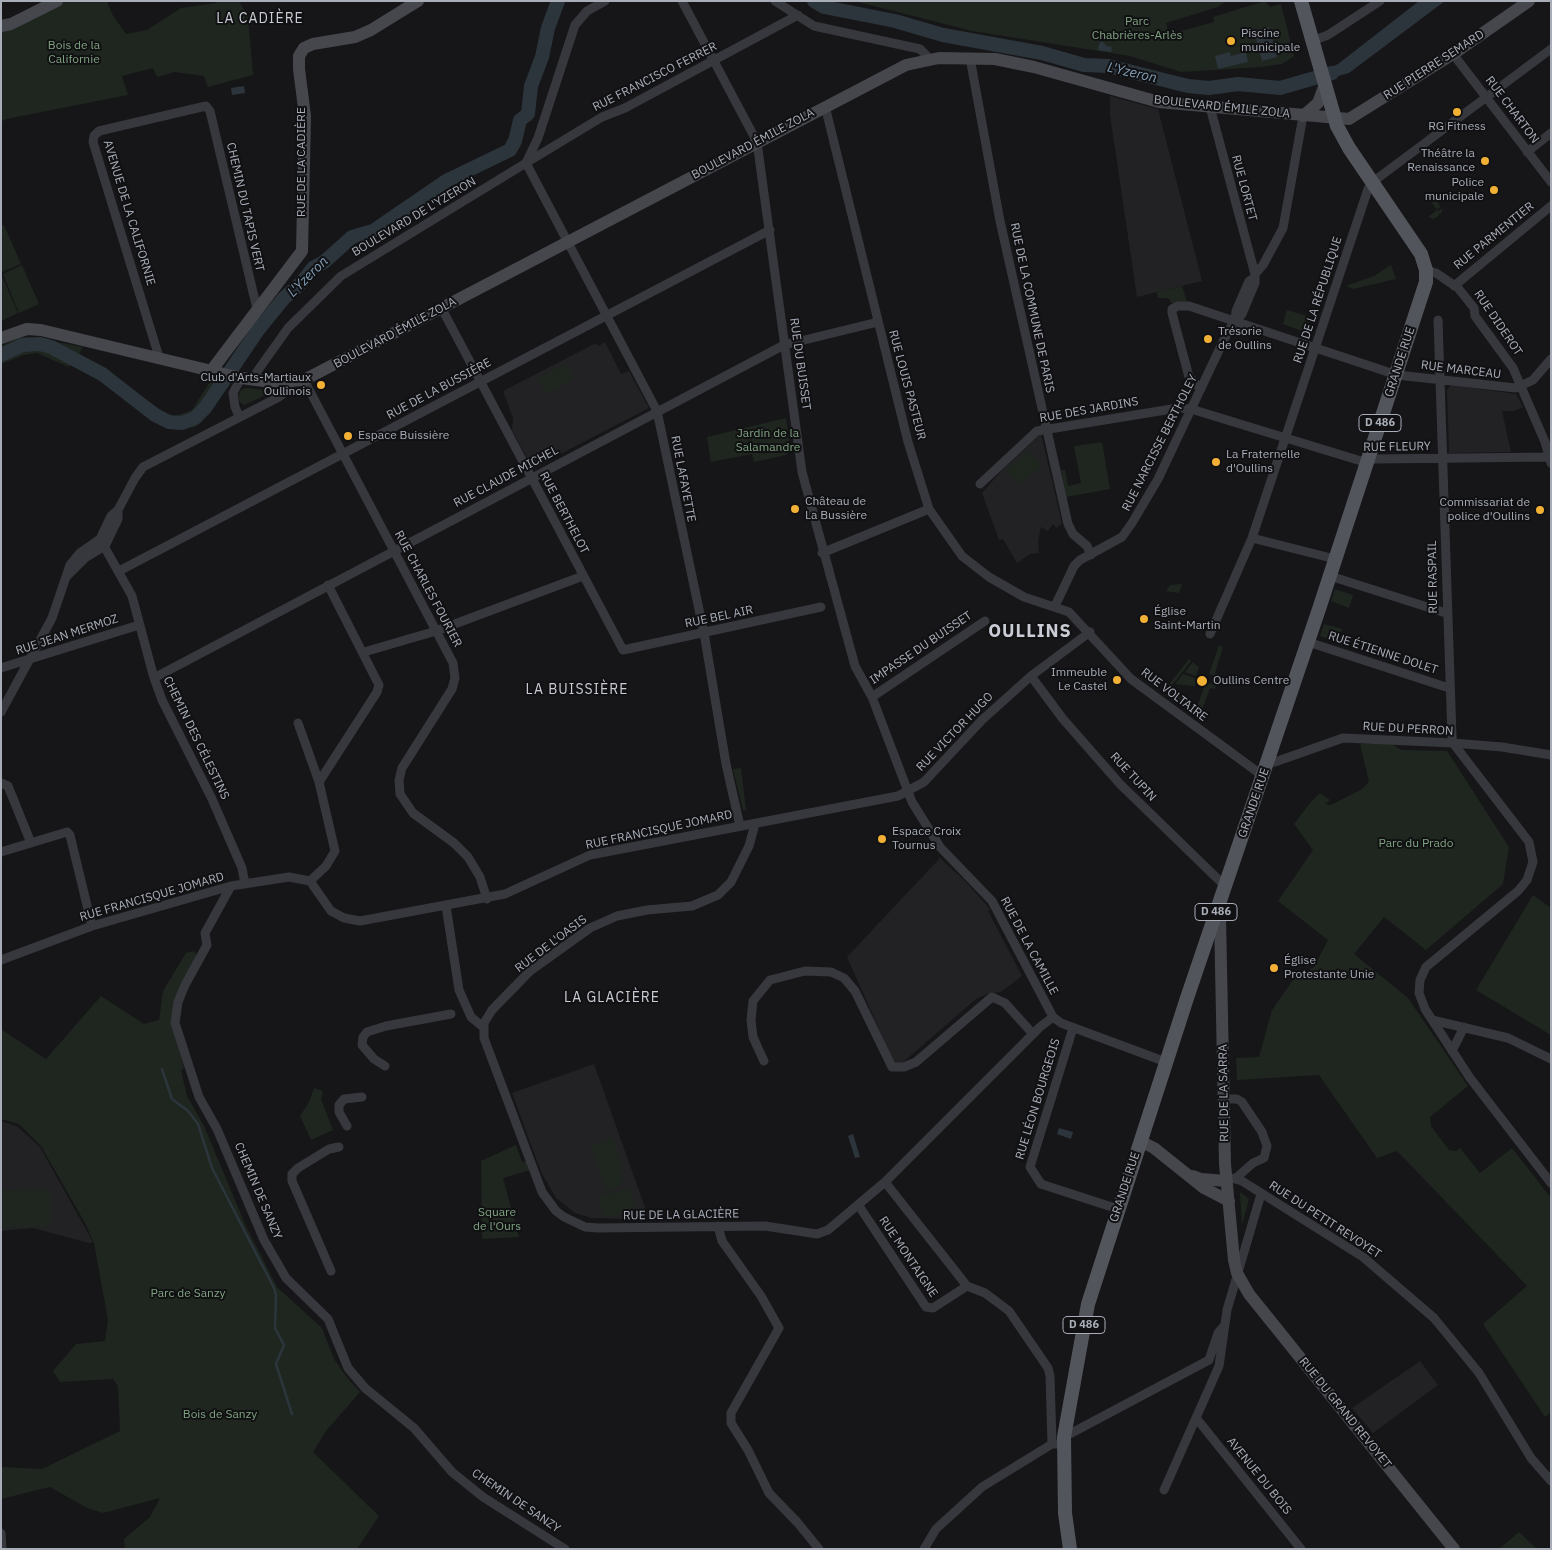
<!DOCTYPE html>
<html>
<head>
<meta charset="utf-8">
<style>
	body { margin:0 }
	#map { position:relative; width:1552px; height:1550px; overflow:hidden; background:#161618; font-family:"IBM Plex Sans",sans-serif }
	canvas { display:block }
	.frame { position:absolute; inset:0; border:2px solid #a8adb8; pointer-events:none }
</style>
</head>
<body>
<div id="map">
<canvas width="1552" height="1550"></canvas>
<div class="frame"></div>
</div>
<script>
const c = document.querySelector('canvas').getContext('2d');
c.lineJoin = 'round';
function fillPath(path, color) {
  c.fillStyle = color;
  c.fill(path, 'evenodd');
}
function shape(rows) {
  const path = new Path2D();
  for (const r of rows) {
    path.moveTo(r[0], r[1]);
    for (let i = 2; i < r.length; i += 2) path.lineTo(r[i], r[i + 1]);
  }
  return path;
}
function strokePath(path, color, width, dash) {
  c.strokeStyle = color;
  c.lineWidth = width;
  c.lineCap = dash ? 'butt' : 'round';
  c.setLineDash(dash || []);
  c.stroke(path);
}
function drawText(font, color, halo, rows, align = 'center') {
  c.font = font + ' "IBM Plex Sans",sans-serif';
  c.lineWidth = 4;
  c.setLineDash([]);
  c.textBaseline = 'middle';
  c.strokeStyle = halo;
  c.fillStyle = color;
  for (const [text, x, y, turn = 0] of rows) {
    c.save();
    c.translate(x, y);
    c.rotate((+turn || 0) * Math.PI / 180);
    c.textAlign = isNaN(turn) ? turn : align;
    if (halo) c.strokeText(text, 0, 0);
    c.fillText(text, 0, 0);
    c.restore();
  }
}
const built = shape([
	[1110,96,1158,109,1202,281,1137,297,1110,115],
	[605,342,621,374,629,371,649,408,547,461,544,456,541,458,544,463,533,469,512,430,513,418,503,391,596,343,598,346],
	[1451,385,1516,394,1523,407,1514,411,1502,411,1511,452,1449,453,1447,390],
	[1041,434,1062,523,1057,528,1053,524,1048,531,1041,527,1038,541,1039,553,1030,554,1017,563,1003,539,999,540,982,493,1002,470],
	[940,858,964,880,990,909,988,911,1022,976,1001,992,987,994,976,999,901,1064,894,1063,847,957],
	[594,1064,648,1216,638,1219,591,1218,575,1213,556,1198,541,1172,512,1093],
	[1,1121,18,1127,40,1147,93,1242,89,1243,33,1228,1,1231],
	[1420,1361,1438,1385,1373,1433,1352,1408]
]);
const green = shape([
	[64,1,107,1,112,14,126,34,147,30,181,8,216,3,216,1,239,1,248,17,253,75,208,87,204,76,175,72,157,77,153,68,122,76,128,95,6,119,1,122,1,29,12,26],
	[854,1,1226,1,1218,7,1166,23,1169,33,1174,33,1214,22,1213,17,1265,1,1270,7,1281,4,1294,56,1282,64,1262,67,1181,72,1130,56,972,31],
	[1433,197,1441,207,1437,209,1438,211,1443,208,1441,214,1440,213,1437,217,1433,219,1428,217,1437,210,1429,199],
	[4,225,21,264,2,272,1,226],
	[22,265,39,304,19,313,3,274],
	[1391,265,1396,279,1353,289,1346,286,1374,276],
	[1,274,18,313,1,321],
	[1182,286,1187,302,1173,305,1168,298,1158,298,1157,292],
	[1287,310,1310,317,1305,332,1283,324],
	[30,337,83,347,79,354,108,369,133,390,168,415,175,416,192,410,215,374,234,379,201,422,195,427,178,430,164,426,106,384,70,365,69,367,37,353,24,355,1,364,1,346,18,338],
	[567,363,575,378,546,394,538,378],
	[246,388,266,390,268,394,244,405,240,402,238,396,241,390],
	[786,418,791,451,786,455,754,462,752,454,711,462,707,437],
	[1102,442,1110,489,1066,497,1061,470,1065,470,1068,486,1081,483,1074,446],
	[1028,450,1043,465,1021,485,1006,470],
	[1182,584,1179,593,1166,591,1170,585],
	[1335,589,1353,595,1349,608,1331,601],
	[1324,624,1342,629,1338,642,1320,636],
	[1219,645,1223,647,1215,673,1220,675,1219,677,1209,674],
	[1189,659,1191,661,1165,694,1163,692],
	[1193,662,1199,667,1196,676,1185,672],
	[1183,674,1195,678,1195,686,1175,684],
	[1206,682,1216,686,1215,689,1210,688,1199,718,1194,715],
	[1173,686,1189,701,1183,708,1169,695],
	[1360,744,1392,744,1401,750,1447,751,1509,847,1503,884,1426,950,1384,917,1354,954,1408,998,1468,1086,1430,1117,1431,1126,1449,1150,1456,1151,1460,1148,1480,1173,1512,1148,1551,1198,1551,1412,1545,1417,1483,1324,1527,1286,1397,1151,1377,1158,1319,1075,1237,1080,1236,1058,1259,1057,1272,1010,1293,980,1314,967,1328,940,1278,901,1313,850,1294,824,1310,803,1320,793,1330,800,1325,804,1331,805,1362,789,1369,782],
	[741,768,746,810,743,810,733,769],
	[1533,895,1551,908,1551,1035,1476,990],
	[194,951,199,958,173,1023,184,1068,181,1070,187,1096,204,1126,245,1224,277,1287,322,1328,334,1359,345,1375,360,1392,326,1431,313,1452,379,1516,357,1549,125,1549,124,1539,150,1517,160,1498,103,1513,87,1508,50,1487,1,1499,1,1467,42,1469,120,1431,118,1386,113,1379,60,1382,53,1371,76,1344,105,1341,108,1320,94,1243,85,1223,41,1146,19,1124,1,1119,1,1029,46,1059,101,996,144,1024,159,1020,163,991,186,953],
	[314,1088,323,1091,321,1099,333,1130,311,1140,300,1116,309,1102],
	[613,1137,624,1178,619,1187,607,1192,590,1146],
	[516,1145,522,1162,527,1161,530,1170,503,1178,519,1237,482,1239,481,1161],
	[629,1187,636,1207,605,1218,598,1198],
	[51,1189,51,1227,1,1228,1,1190],
	[1240,1192,1249,1199,1242,1225],
	[1519,1532,1536,1548,1498,1549,1505,1544]
]);
const water = shape([
	[1419,1,1445,1,1349,73,1316,82,1314,75,1338,64],
	[1269,27,1277,57,1262,61,1254,31],
	[1102,41,1107,46,1112,47,1111,52,1098,50,1099,44],
	[1230,52,1231,56,1246,52,1248,62,1218,69,1215,56],
	[244,86,245,93,232,95,231,88],
	[1059,1128,1073,1132,1071,1139,1057,1134],
	[853,1134,860,1157,855,1158,848,1136]
]);
const stream = shape([
	[162,1069,172,1099,188,1111,198,1124,212,1168,274,1288,276,1295,275,1328,284,1345,276,1364,292,1414]
]);
const river = shape([
	[814,1,824,7,895,21,943,35,1042,53,1084,65,1108,66,1188,86,1209,88,1238,84,1280,88,1332,73],
	[1,355,23,345,40,344,51,347,102,374,155,415,169,422,182,423,195,418,205,408,258,330,284,298,301,283,313,268,324,262,352,237,373,231,446,181,510,150,515,141,520,120,528,114,531,86,542,57,548,28,558,1]
]);
const street = shape([
	[682,1,757,142,802,472,855,666,872,697,912,802,940,847,992,901,1053,1017,1061,1023,1166,1062],
	[775,1,814,26,920,49,930,59],
	[1312,41,1328,35,1380,1],
	[1453,54,1551,182],
	[970,58,1000,221,1068,524,1073,534,1087,546,1091,555],
	[825,106,908,442,929,509,962,556,989,577,1024,597,1069,612,1131,679,1263,776],
	[1210,107,1255,274],
	[1527,152,1551,133],
	[1426,270,1436,273,1458,288,1474,308,1475,316,1513,368,1545,442,1551,463],
	[1454,286,1551,206],
	[442,309,623,650,821,607],
	[1235,320,1236,311,1249,281,1254,278],
	[1438,320,1452,737,1453,743,1529,842,1533,862,1527,880,1518,891,1426,967,1420,980,1419,993,1425,1009,1470,1078,1551,1183],
	[159,357,93,142,94,136,99,131,206,106,210,111,257,309],
	[251,380,288,328,341,276,526,163,538,138,575,25,587,11,605,1],
	[304,380,453,663,455,678,452,689,402,768,399,780,400,794,413,813,454,843,468,857,480,877,487,899],
	[1201,389,1189,377,1172,313,1172,309,1178,306,1189,306,1397,375,1516,388,1533,380,1551,359],
	[239,416,235,407,233,393,241,378],
	[980,484,1037,431,1178,408,1191,409,1361,461,1375,459,1551,457],
	[1252,538,1335,559],
	[100,539,132,596,154,678,162,700,212,799,242,868,245,884],
	[822,553,929,509],
	[119,571,770,230],
	[1330,576,1446,613],
	[66,577,85,558,105,546,118,519,118,510,135,478,143,467,279,397,287,391,291,382],
	[1055,606,1074,566,1080,560,1122,537,1132,523,1158,479,1229,329,1242,314,1255,283,1255,274,1263,265,1283,228,1303,116],
	[1210,634,1252,538,1368,189,1378,178,1551,49],
	[1308,642,1449,688],
	[364,652,436,631,583,576],
	[1,668,139,625],
	[1031,676,1063,719,1120,784,1226,887],
	[154,678,784,345,878,322],
	[872,697,985,621],
	[1,712,52,618,70,565,80,553,100,539,111,516,118,510],
	[298,723,319,782],
	[1268,762,1275,762,1343,738,1453,743,1502,747,1551,755],
	[1,783,8,786,31,843],
	[755,824,749,846,731,882,718,895,692,906,647,910,617,916,590,928,530,971,492,1010,484,1023,484,1038,542,1192,556,1211,564,1217,585,1227,598,1228,765,1226,817,1234,828,1230,885,1182,1040,1027,1053,1017],
	[740,826,726,764,704,633,657,411,526,163,602,117,625,108,798,15],
	[1,852,67,832,70,835,92,926],
	[310,881,326,866,335,851,319,782,377,692,379,685,328,585],
	[231,886,205,933,207,945,185,985,178,1002,175,1023,199,1097,217,1129,264,1240,286,1278,328,1319,348,1368,365,1388,414,1428,452,1472,483,1497,565,1549],
	[446,906,459,990,471,1017,483,1027],
	[1,960,92,926,231,886,289,877,310,881,331,911,344,918,360,921,505,894,590,855,898,796,924,782,982,720,1031,676,1090,632],
	[1432,1020,1508,1038,1551,1059],
	[1073,1028,1030,1167,1041,1184,1118,1209],
	[1452,1051,1464,1027],
	[764,1061,753,1037,751,1020,753,1001,770,980,805,971,831,972,844,978,855,991,892,1067,904,1067,916,1062,992,997,1005,1003,1033,1034],
	[385,1066,374,1059,362,1045,363,1037,367,1032,386,1026,451,1014],
	[1224,1099,1237,1099,1242,1102,1262,1132,1267,1146,1264,1158,1253,1163,1236,1178],
	[347,1126,339,1112,339,1105,344,1099,362,1097],
	[1228,1177,1242,1181,1363,1257,1434,1318,1479,1373,1531,1458,1551,1481],
	[885,1182,967,1286,985,1293,1009,1311,1048,1368,1050,1376,1052,1444],
	[859,1206,926,1307,933,1308,967,1286],
	[718,1226,722,1241,761,1296,779,1328,731,1413,731,1423,748,1450,769,1493,797,1522,819,1549],
	[331,1271,292,1181,292,1174,298,1168,329,1149,339,1147],
	[1197,1419,1301,1549],
	[1064,1437,1209,1360,1218,1333,1224,1326],
	[1164,1490,1219,1366,1227,1310,1261,1194],
	[1,1533,2,1549],
	[924,1549,936,1529,982,1487,1052,1444,1057,1444]
]);
const secondary = shape([
	[1,26,11,24,57,1],
	[1303,116,1318,103,1325,84],
	[1,338,27,329,41,330,241,378,272,382,304,380,906,65,939,58,995,59,1034,67,1159,102,1349,119,1453,54,1529,1],
	[211,371,302,251,305,116,299,69,299,56,304,48,313,44,355,37,371,30,418,1],
	[1217,909,1220,917,1225,1164,1234,1260,1237,1273,1249,1294,1454,1549],
	[1140,1141,1154,1148,1204,1188,1229,1201],
	[1193,1176,1201,1179,1227,1181]
]);
const primary = shape([
	[1070,1549,1065,1513,1064,1437,1088,1304,1187,998,1319,609,1426,282,1426,270,1421,254,1349,148,1337,126,1301,1]
]);
const markers = [
	[1231,41,5,"#f2b134"],
	[1457,112,5,"#f2b134"],
	[1485,161,5,"#f2b134"],
	[1494,190,5,"#f2b134"],
	[1208,339,5,"#f2b134"],
	[321,385,5,"#f2b134"],
	[348,436,5,"#f2b134"],
	[1216,462,5,"#f2b134"],
	[795,509,5,"#f2b134"],
	[1540,510,5,"#f2b134"],
	[1144,619,5,"#f2b134"],
	[1117,680,5,"#f2b134"],
	[1202,681,6,"#f2b134"],
	[882,839,5,"#f2b134"],
	[1274,968,5,"#f2b134"]
];
const shields = [
	[1380,423,42],
	[1216,912,42],
	[1084,1325,42]
];
const shieldNames = [
	["D 486",1380,423],
	["D 486",1216,912],
	["D 486",1084,1325]
];
const parkNames = [
	["Parc",1137,22],
	["Chabrières-Arlès",1137,36],
	["Bois de la",74,46],
	["Californie",74,60],
	["Jardin de la",768,434],
	["Salamandre",768,448],
	["Parc du Prado",1416,844],
	["Square",497,1213],
	["de l'Ours",497,1227],
	["Parc de Sanzy",188,1294],
	["Bois de Sanzy",220,1415]
];
const poiNames = [
	["Piscine",1241,34],
	["municipale",1241,48],
	["RG Fitness",1457,127,"center"],
	["Théâtre la",1475,154,"right"],
	["Renaissance",1475,168,"right"],
	["Police",1484,183,"right"],
	["municipale",1484,197,"right"],
	["Trésorie",1218,332],
	["de Oullins",1218,346],
	["Club d'Arts-Martiaux",311,378,"right"],
	["Oullinois",311,392,"right"],
	["Espace Buissière",358,436],
	["La Fraternelle",1226,455],
	["d'Oullins",1226,469],
	["Château de",805,502],
	["La Bussière",805,516],
	["Commissariat de",1530,503,"right"],
	["police d'Oullins",1530,517,"right"],
	["Église",1154,612],
	["Saint-Martin",1154,626],
	["Immeuble",1107,673,"right"],
	["Le Castel",1107,687,"right"],
	["Oullins Centre",1213,681],
	["Espace Croix",892,832],
	["Tournus",892,846],
	["Église",1284,961],
	["Protestante Unie",1284,975]
];
const streetNames = [
	["RUE PIERRE SEMARD",1434,65,-33],
	["RUE FRANCISCO FERRER",655,77,-27],
	["BOULEVARD ÉMILE ZOLA",1222,107,6],
	["RUE CHARTON",1512,110,53],
	["BOULEVARD ÉMILE ZOLA",753,144,-28],
	["RUE DE LA CADIÈRE",302,162,-90],
	["RUE LORTET",1244,188,75],
	["CHEMIN DU TAPIS VERT",245,207,77],
	["AVENUE DE LA CALIFORNIE",129,213,73],
	["BOULEVARD DE L'YZERON",414,217,-31],
	["RUE PARMENTIER",1494,236,-39],
	["RUE DE LA RÉPUBLIQUE",1318,300,-72],
	["RUE DE LA COMMUNE DE PARIS",1032,308,78],
	["RUE DIDEROT",1498,323,56],
	["BOULEVARD ÉMILE ZOLA",395,333,-28],
	["GRANDE RUE",1400,362,-72],
	["RUE DU BUISSET",800,364,82],
	["RUE MARCEAU",1461,370,7],
	["RUE LOUIS PASTEUR",907,385,75],
	["RUE DE LA BUSSIÈRE",439,389,-28],
	["RUE DES JARDINS",1089,410,-10],
	["RUE NARCISSE BERTHOLEY",1160,443,-63],
	["RUE FLEURY",1397,447,-1],
	["RUE CLAUDE MICHEL",506,477,-28],
	["RUE LAFAYETTE",683,479,79],
	["RUE BERTHELOT",564,513,62],
	["RUE RASPAIL",1433,577,-91],
	["RUE CHARLES FOURIER",428,589,62],
	["RUE BEL AIR",719,617,-12],
	["RUE JEAN MERMOZ",67,635,-18],
	["IMPASSE DU BUISSET",921,648,-34],
	["RUE ÉTIENNE DOLET",1383,653,18],
	["RUE VOLTAIRE",1174,695,37],
	["RUE DU PERRON",1408,729,3],
	["RUE VICTOR HUGO",955,732,-46],
	["CHEMIN DES CÉLESTINS",196,738,64],
	["RUE TUPIN",1133,777,47],
	["GRANDE RUE",1254,803,-71],
	["RUE FRANCISQUE JOMARD",659,830,-12],
	["RUE FRANCISQUE JOMARD",152,897,-16],
	["RUE DE L'OASIS",551,944,-37],
	["RUE DE LA CAMILLE",1029,946,62],
	["RUE DE LA SARRA",1224,1093,-91],
	["RUE LÉON BOURGEOIS",1038,1099,-73],
	["GRANDE RUE",1125,1187,-72],
	["CHEMIN DE SANZY",258,1191,67],
	["RUE DE LA GLACIÈRE",681,1215,-1],
	["RUE DU PETIT REVOYET",1325,1220,33],
	["RUE MONTAIGNE",908,1257,56],
	["RUE DU GRAND REVOYET",1345,1413,51],
	["AVENUE DU BOIS",1259,1476,51],
	["CHEMIN DE SANZY",516,1501,34]
];
const neighbourhoodNames = [
	["LA CADIÈRE",260,19],
	["LA BUISSIÈRE",577,690],
	["LA GLACIÈRE",612,998]
];
const waterNames = [
	["L'Yzeron",1132,73,13],
	["L'Yzeron",308,277,-45]
];
const districtNames = [
	["OULLINS",1030,632]
];
fillPath(built, '#222225');
fillPath(green, '#1e261f');
fillPath(water, '#2c353c');
strokePath(stream, '#2c353c', 2.5);
strokePath(river, '#2c353c', 14);
strokePath(street, '#37383d', 9);
strokePath(secondary, '#45474d', 12);
strokePath(primary, '#53555c', 14);
for (const [x, y, r, color] of markers) {
  const dot = new Path2D();
  dot.arc(x, y, r, 0, 2 * Math.PI);
  c.fillStyle = color;
  c.fill(dot);
  strokePath(dot, '#111113', 2);
}
for (const [x, y, w] of shields) {
  const box = new Path2D();
  box.roundRect(x - w / 2, y - 8.5, w, 17, 4);
  c.fillStyle = '#111113';
  c.fill(box);
  strokePath(box, '#a8adb8', 1);
}
drawText('bold 11px', '#a8adb8', null, shieldNames);
drawText('12px', '#7fa381', '#111113', parkNames);
drawText('12px', '#a8adb8', '#111113', poiNames, 'left');
drawText('12px', '#a8adb8', '#111113', streetNames);
c.letterSpacing = '1px';
drawText('14px', '#c9ccd4', '#111113', neighbourhoodNames);
c.letterSpacing = '0px';
drawText('italic 14px', '#7f9bb3', '#111113', waterNames);
c.letterSpacing = '1px';
drawText('bold 18px', '#c9ccd4', '#111113', districtNames);
c.letterSpacing = '0px';
</script>
</body>
</html>
